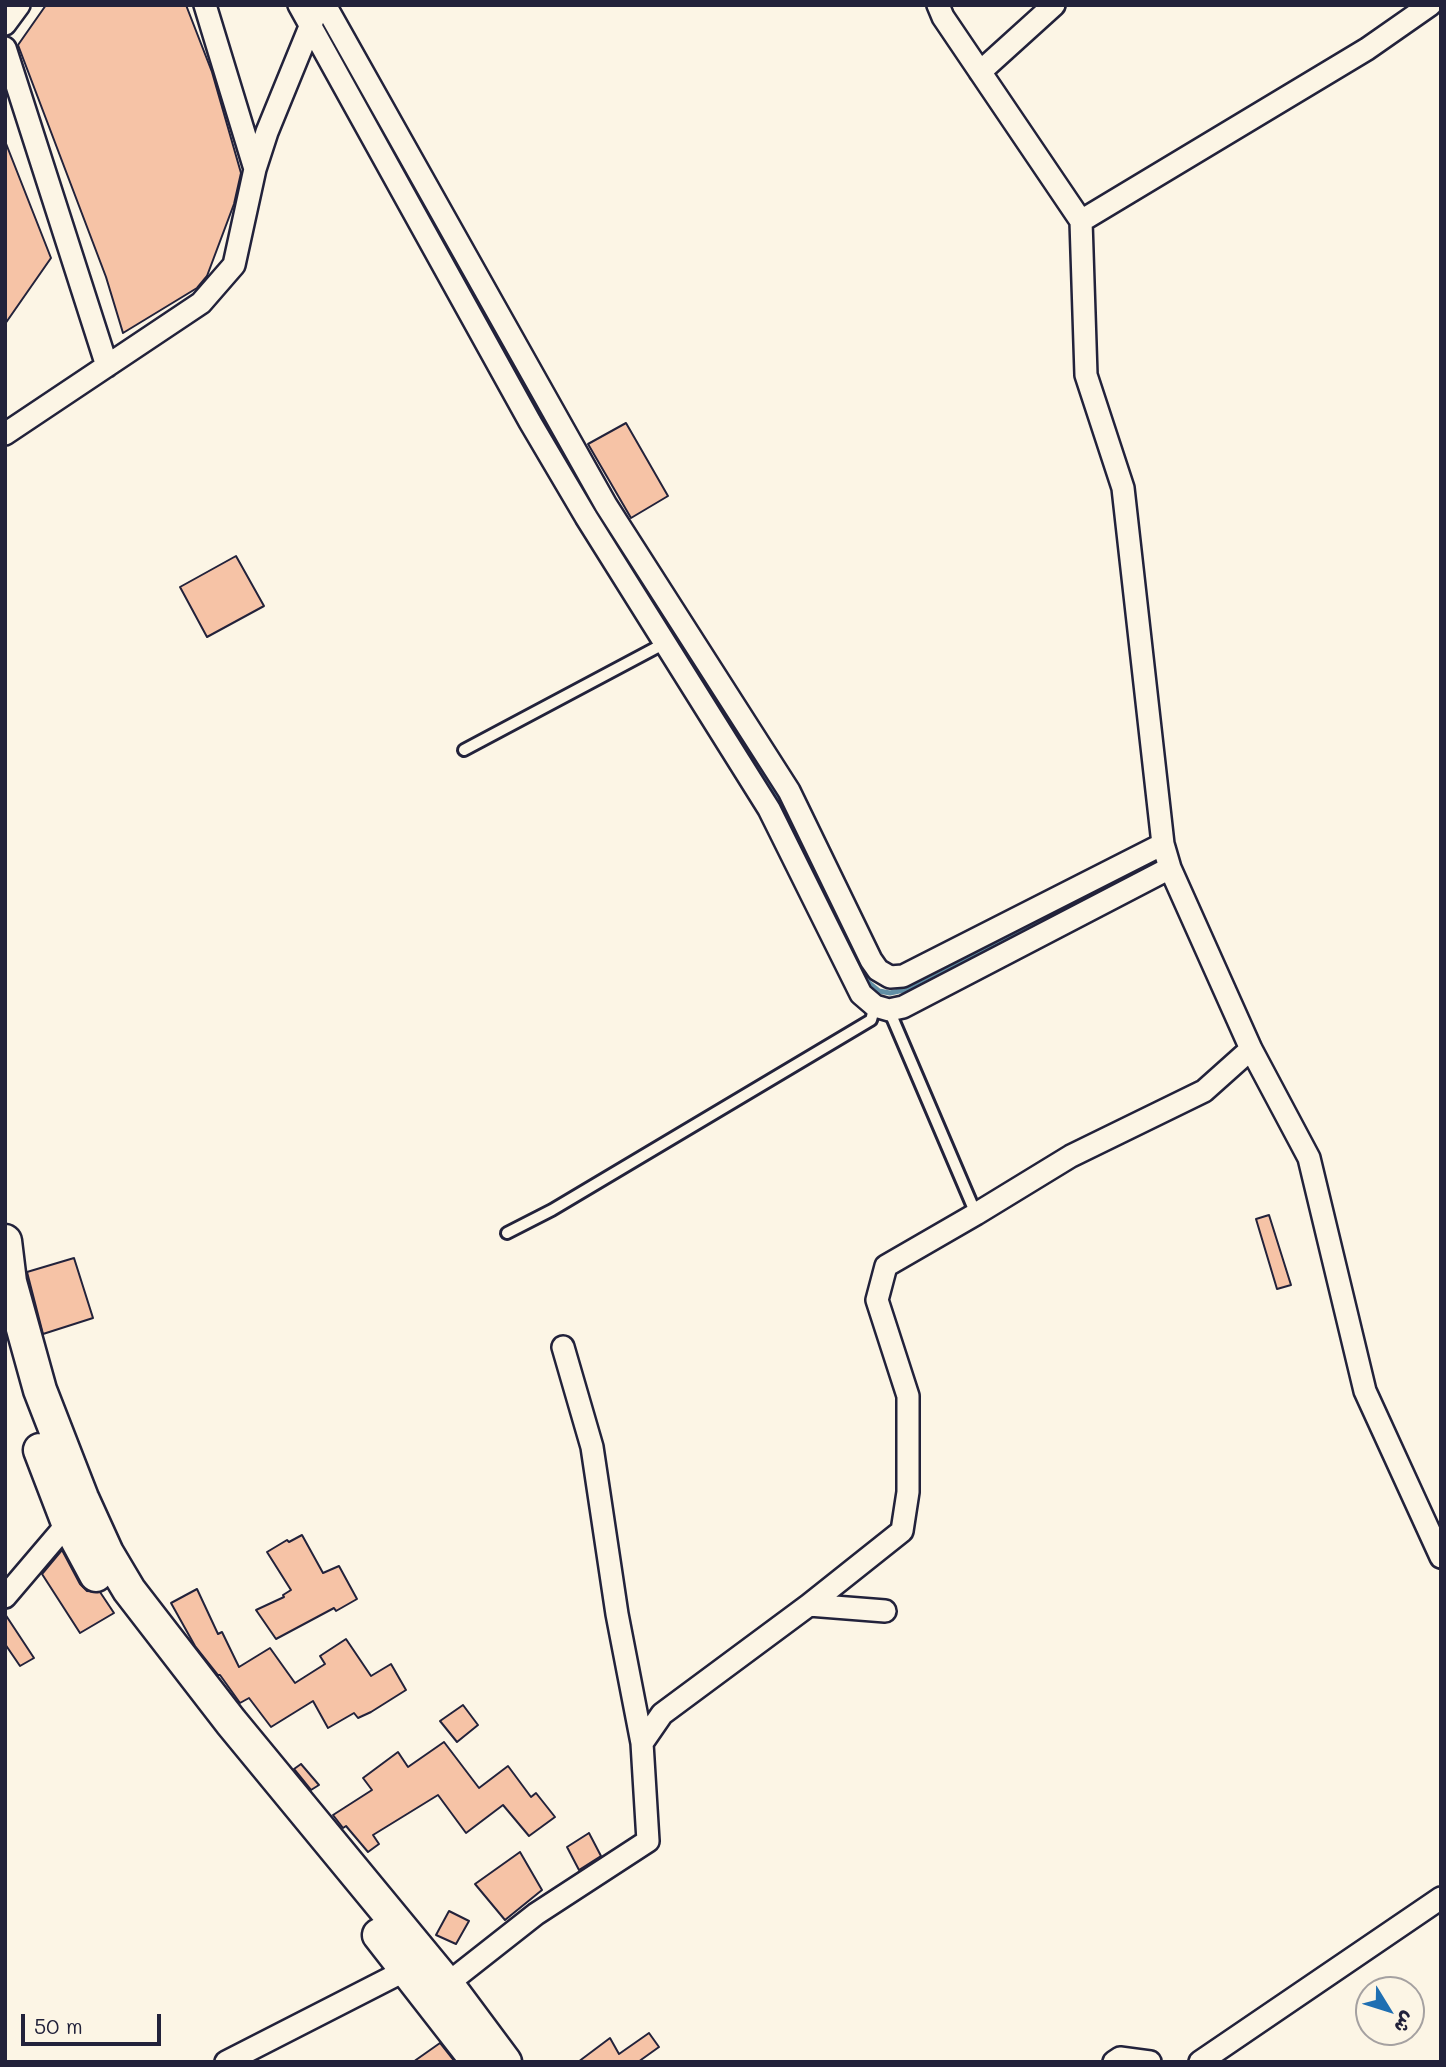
<!DOCTYPE html>
<html>
<head>
<meta charset="utf-8">
<style>
	body { margin:0 }
	#map { position:relative; width:1446px; height:2067px; overflow:hidden; background:#fcf5e5; font-family:Mali,"Playpen Sans Arabic",sans-serif }
	canvas { display:block }
	.frame { position:absolute; inset:0; border:7px solid #22223b; pointer-events:none }
	.north { position:absolute; left:1355px; top:1976px; width:70px; height:70px; box-sizing:border-box; background:#fcf5e5; border:2px solid #a5a1a1; border-radius:50%; rotate:128deg; font-size:19px; font-weight:700; line-height:28px; text-align:center; color:#22223b }
	.north::after { content:''; display:block; margin:auto; width:24px; height:32px; background:#1f6fb2; clip-path:polygon(50% 0,100% 100%,50% 72%,0 100%) }
	.scale { position:absolute; left:21px; top:2014px; width:140px; height:32px; box-sizing:border-box; border:4px solid #22223b; border-top:0; padding-left:9px; font-size:21px; line-height:24px; white-space:nowrap; color:#22223b; -webkit-text-stroke:5px #fcf5e5; paint-order:stroke }
</style>
</head>
<body>
<div id="map">
<canvas width="1446" height="2067"></canvas>
<div class="frame"></div>
<div class="north">ش</div>
<div class="scale">50 m</div>
</div>
<script>
const c = document.querySelector('canvas').getContext('2d');
c.lineJoin = 'round';
function shape(rows) {
  const path = new Path2D();
  for (const r of rows) {
    path.moveTo(r[0], r[1]);
    for (let i = 2; i < r.length; i += 2) path.lineTo(r[i], r[i + 1]);
  }
  return path;
}
function strokePath(path, color, width, dash) {
  c.strokeStyle = color;
  c.lineWidth = width;
  c.lineCap = dash ? 'butt' : 'round';
  c.setLineDash(dash || []);
  c.stroke(path);
}
function fillPath(path, color) {
  c.fillStyle = color;
  c.fill(path, 'evenodd');
}
const stream = shape([
	[436,224,587,495],
	[608,529,783,808,869,983,879,991,890,993,904,990,1144,867]
]);
const building = shape([
	[46,5,186,5,212,72,241,173,234,204,207,276,197,288,123,333,106,277,18,45,46,5],
	[5,141,51,258,5,324,5,141],
	[626,423,668,496,631,518,588,444,626,423],
	[236,556,264,606,207,637,180,587,236,556],
	[1269,1215,1291,1285,1277,1289,1256,1219,1269,1215],
	[74,1258,93,1318,43,1334,27,1272,74,1258],
	[302,1535,323,1573,339,1566,357,1599,336,1611,334,1608,276,1639,256,1610,284,1597,283,1595,291,1590,267,1552,287,1540,289,1542,302,1535],
	[62,1550,80,1584,87,1591,100,1592,114,1613,80,1633,42,1574,62,1550],
	[197,1589,218,1634,222,1632,239,1667,270,1648,295,1683,325,1664,320,1656,346,1639,371,1676,391,1664,406,1690,371,1712,358,1718,354,1713,328,1728,313,1701,271,1727,249,1698,240,1703,220,1675,218,1675,195,1646,171,1603,197,1589],
	[5,1614,34,1658,20,1666,5,1644,5,1614],
	[463,1705,478,1725,457,1742,440,1721,463,1705],
	[444,1742,479,1788,508,1766,531,1797,536,1793,555,1817,529,1836,503,1805,466,1833,438,1795,373,1835,379,1844,368,1852,346,1826,343,1828,333,1815,372,1790,363,1778,398,1752,408,1767,444,1742],
	[301,1764,319,1785,311,1790,294,1769,301,1764],
	[589,1833,601,1856,579,1870,567,1847,589,1833],
	[520,1852,542,1890,505,1920,475,1884,520,1852],
	[449,1911,469,1921,456,1944,436,1935,449,1911],
	[649,2033,659,2047,638,2062,578,2062,610,2038,619,2054,649,2033],
	[440,2043,455,2062,413,2062,440,2043]
]);
const lane = shape([
	[464,750,665,643],
	[889,1010,976,1214],
	[507,1233,552,1210,871,1020,875,1006]
]);
const street = shape([
	[205,5,255,169],
	[299,5,530,422,586,517,769,809,861,994,875,1006,889,1010,903,1007,1170,868],
	[325,5,606,505,789,791,871,960,878,970,890,977,903,976,1163,844],
	[938,5,943,17,1081,221],
	[1430,5,1367,49,1081,221,1086,375,1123,488,1163,844,1170,868,1251,1049,1309,1158,1365,1391,1441,1557],
	[5,24,19,5],
	[5,48,107,366],
	[980,72,1054,5],
	[5,434,201,303,234,265,255,169,267,132,314,17],
	[5,1597,68,1523],
	[809,1605,902,1531,908,1492,908,1396,877,1300,886,1266,976,1214,1071,1156,1204,1091,1251,1049],
	[642,1743,662,1714,809,1605,885,1611],
	[447,1984,536,1914,648,1841,642,1743,617,1614,592,1447,563,1347],
	[226,2062,406,1970],
	[1114,2062,1120,2058,1150,2062],
	[1200,2062,1441,1898]
]);
const secondary = shape([
	[5,1241,10,1282,40,1390,82,1498,107,1553,129,1590,231,1722,447,1984,505,2062],
	[40,1450,68,1523,96,1575],
	[379,1935,478,2062]
]);
strokePath(stream, '#618fa5', 5);
fillPath(building, '#f6c3a6');
strokePath(building, '#22223b', 2);
strokePath(lane, '#22223b', 16);
strokePath(street, '#22223b', 26);
strokePath(secondary, '#22223b', 37);
strokePath(lane, '#fcf5e5', 10);
strokePath(street, '#fcf5e5', 21);
strokePath(secondary, '#fcf5e5', 32);
</script>
</body>
</html>
